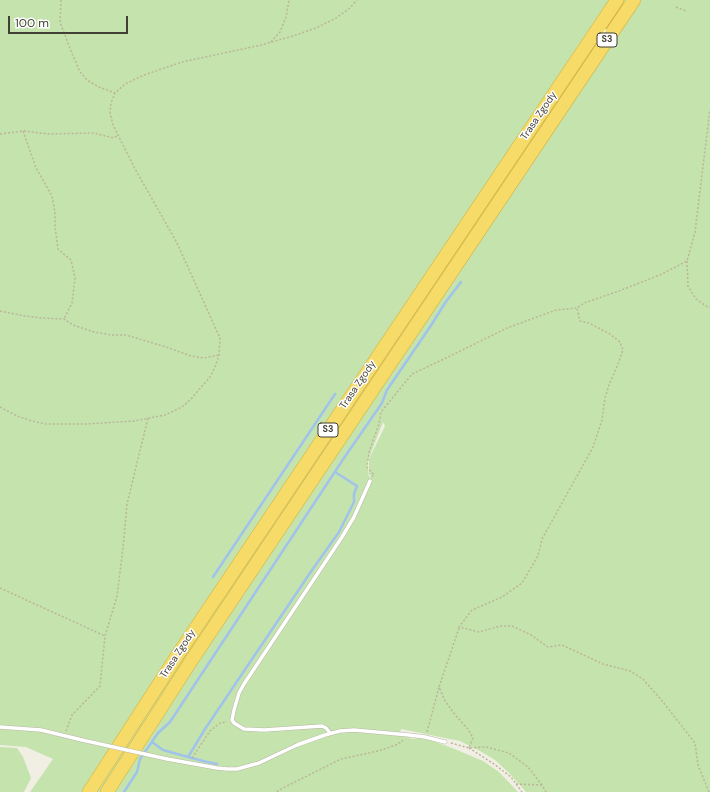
<!DOCTYPE html>
<html>
<head>
<meta charset="utf-8">
<style>
	body { margin:0 }
	#map { position:relative; width:710px; height:792px; overflow:hidden; background:#f1eee3; font-family:"DM Sans",sans-serif }
	canvas { display:block }
	.scale { position:absolute; left:8px; top:16px; width:120px; height:18px; box-sizing:border-box; border:2px solid #423f34; border-top:0; padding-left:5px; font-size:12px; line-height:14px; white-space:nowrap; color:#423f34; -webkit-text-stroke:3px #fff; paint-order:stroke }
</style>
</head>
<body>
<div id="map">
<canvas width="710" height="792"></canvas>
<div class="scale">100 m</div>
</div>
<script>
const c = document.querySelector('canvas').getContext('2d');
c.lineJoin = 'round';
function fillPath(path, color) {
  c.fillStyle = color;
  c.fill(path, 'evenodd');
}
function shape(rows) {
  const path = new Path2D();
  for (const r of rows) {
    path.moveTo(r[0], r[1]);
    for (let i = 2; i < r.length; i += 2) path.lineTo(r[i], r[i + 1]);
  }
  return path;
}
function strokePath(path, color, width, dash) {
  c.strokeStyle = color;
  c.lineWidth = width;
  c.lineCap = dash ? 'butt' : 'round';
  c.setLineDash(dash || []);
  c.stroke(path);
}
function drawText(font, color, halo, rows, align = 'center') {
  c.font = font + ' "DM Sans",sans-serif';
  c.lineWidth = 3;
  c.setLineDash([]);
  c.textBaseline = 'middle';
  c.strokeStyle = halo;
  c.fillStyle = color;
  for (const [text, x, y, turn = 0] of rows) {
    c.save();
    c.translate(x, y);
    c.rotate((+turn || 0) * Math.PI / 180);
    c.textAlign = isNaN(turn) ? turn : align;
    if (halo) c.strokeText(text, 0, 0);
    c.fillText(text, 0, 0);
    c.restore();
  }
}
const green = shape([
	[0,0,710,0,710,792,526,792,509,773,495,760,480,751,460,741,401,729,400,733,412,739,425,737,427,739,452,748,483,761,499,772,518,792,30,792,53,759,26,747,0,745],
	[383,422,385,426,369,459,369,474,373,478,369,476,367,463],
	[0,747,17,748,23,757,31,778,24,792,0,792]
]);
const stream = shape([
	[213,577,335,394],
	[152,742,163,750,188,757,205,729,310,573,339,532,354,502,354,494,357,486,335,472],
	[188,757,203,761,217,764],
	[124,792,137,772,140,759,158,733,170,722,344,458,382,403,387,390,430,327,445,303,461,282]
]);
const path = shape([
	[61,0,60,22,71,51,80,72,87,80,99,87,115,93],
	[676,7,686,11],
	[271,42,280,32,286,17,289,0],
	[23,131,36,168,52,196,55,212,55,226,58,249,71,260,75,278,72,303,64,319],
	[0,134,23,131,49,134,93,133,114,138,118,135],
	[687,261,688,286,696,299,706,306,710,307],
	[0,311,25,316,41,318,64,319,73,325,94,332,112,335,126,335,166,347,191,356,204,358,219,355],
	[0,407,17,416,32,421,46,424,86,424,134,421,165,415,182,407,191,399,210,377,215,367,219,355,220,338,177,243,134,167,113,125,110,112,111,103,115,93,125,84,144,75,182,62,261,45,293,36,316,28,336,18,350,8,357,0],
	[372,477,374,474,372,473,367,467,369,452,379,424,381,412,412,374,442,360,507,328,556,310,577,308],
	[0,588,105,636],
	[459,628,439,687,445,701,456,716,468,729,473,738,469,748],
	[66,731,72,715,100,686,105,636,117,596,123,548,127,504,148,418],
	[427,732,439,687],
	[451,743,469,748,486,747,509,753,528,767,542,785,546,792],
	[469,748,494,764,511,777,522,792],
	[192,758,210,731,220,723,227,722],
	[516,784,542,785],
	[277,792,279,790,341,759,378,751,396,745,401,742,403,740],
	[709,792,698,765,695,743,663,702,643,679,630,671,603,664,562,645,548,647,531,635,512,626,500,626,479,632,459,627,472,610,502,597,522,583,538,556,542,539,593,447,602,420,605,398,609,385,618,364,623,350,620,342,610,334,589,323,580,321,577,308,584,303,619,291,662,274,687,261,695,232,710,109]
]);
const lane = shape([
	[596,41,606,31],
	[0,727,41,730,82,740],
	[330,733,326,728,322,726,264,730,244,729,234,723,232,720,234,710,239,693,244,684,342,537,354,517,370,481],
	[167,759,217,768,227,769,237,769,259,763,297,745,325,735,340,731,354,730,409,735,425,737,445,742]
]);
const highway = shape([
	[89,792,177,656,617,0],
	[107,792,191,661,634,0]
]);
const laneBridge = shape([
	[82,740,167,759]
]);
const shields = [
	[607,40,20],
	[328,430,20]
];
const shieldNames = [
	["S3",607,40],
	["S3",328,430]
];
const streetNames = [
	["Trasa Zgody",539,116,-56],
	["Trasa Zgody",358,385,-56],
	["Trasa Zgody",178,654,-57]
];
fillPath(green, '#c4e3ad');
strokePath(stream, '#a1c3eb', 2.5);
strokePath(lane, '#bbb7a7', 4.5);
strokePath(highway, '#d4b13a', 14);
strokePath(path, '#bcb599', 1.5, [2, 2]);
strokePath(lane, '#fff', 3.5);
strokePath(highway, '#f6db69', 13);
strokePath(laneBridge, '#bbb7a7', 4.5, []);
strokePath(laneBridge, '#fff', 3.5);
for (const [x, y, w] of shields) {
  const box = new Path2D();
  box.roundRect(x - w / 2, y - 7, w, 14, 3);
  c.fillStyle = '#fff';
  c.fill(box);
  strokePath(box, '#423f34', 1);
}
drawText('bold 9px', '#423f34', null, shieldNames);
drawText('10px', '#423f34', '#fff', streetNames);
</script>
</body>
</html>
